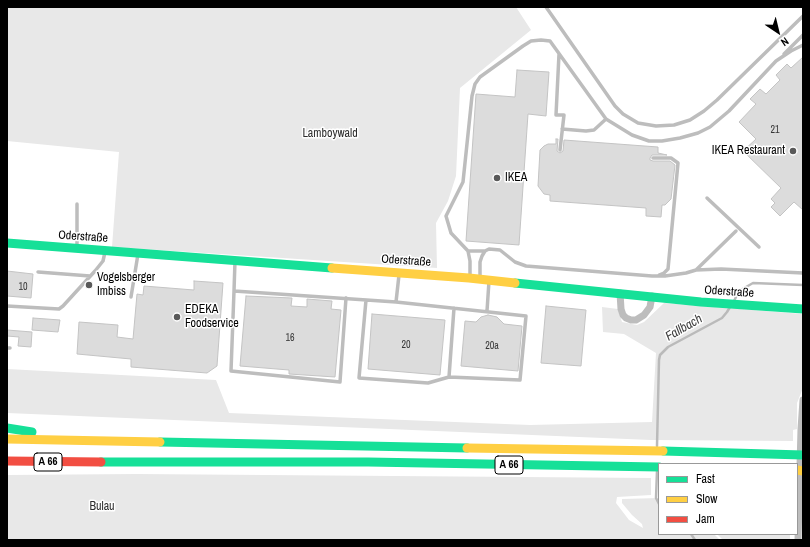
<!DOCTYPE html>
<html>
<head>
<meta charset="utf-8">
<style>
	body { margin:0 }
	#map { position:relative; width:810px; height:547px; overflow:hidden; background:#fff; font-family:"Archivo Narrow",sans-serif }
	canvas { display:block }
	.frame { position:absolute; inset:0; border:8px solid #000; pointer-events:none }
	.legend { position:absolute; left:658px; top:463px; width:140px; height:72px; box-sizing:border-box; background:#fff; border:1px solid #999; margin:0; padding:5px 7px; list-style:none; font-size:12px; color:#000 }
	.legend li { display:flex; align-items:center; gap:8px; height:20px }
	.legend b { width:20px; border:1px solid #999 }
	.north { position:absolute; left:758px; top:12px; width:40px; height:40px; -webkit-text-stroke:3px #fff; paint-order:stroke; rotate:145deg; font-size:11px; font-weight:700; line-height:16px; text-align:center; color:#000 }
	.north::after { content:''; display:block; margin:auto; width:14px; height:18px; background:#000; clip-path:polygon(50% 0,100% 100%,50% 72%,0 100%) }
</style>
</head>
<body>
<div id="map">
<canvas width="810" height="547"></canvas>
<div class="frame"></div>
<ul class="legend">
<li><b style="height:5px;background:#16e098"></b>Fast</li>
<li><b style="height:5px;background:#ffcf43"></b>Slow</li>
<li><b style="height:5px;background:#f24e42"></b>Jam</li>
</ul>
<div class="north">N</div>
</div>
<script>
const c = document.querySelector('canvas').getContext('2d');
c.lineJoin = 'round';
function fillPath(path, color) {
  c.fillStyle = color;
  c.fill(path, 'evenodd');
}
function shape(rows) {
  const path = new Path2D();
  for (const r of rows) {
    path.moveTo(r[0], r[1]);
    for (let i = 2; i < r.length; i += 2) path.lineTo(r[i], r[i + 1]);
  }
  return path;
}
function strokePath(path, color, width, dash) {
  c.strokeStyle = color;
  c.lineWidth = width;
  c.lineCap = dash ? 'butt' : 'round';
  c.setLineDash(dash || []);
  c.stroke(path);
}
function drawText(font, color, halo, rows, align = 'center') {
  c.font = font + ' "Archivo Narrow",sans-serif';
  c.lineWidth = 3;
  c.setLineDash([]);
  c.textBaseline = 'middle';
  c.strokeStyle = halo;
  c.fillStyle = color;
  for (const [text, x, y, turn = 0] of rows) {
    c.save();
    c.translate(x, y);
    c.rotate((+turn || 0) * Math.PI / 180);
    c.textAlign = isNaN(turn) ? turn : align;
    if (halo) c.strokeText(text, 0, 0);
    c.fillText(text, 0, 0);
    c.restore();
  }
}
const green = shape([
	[7,7,516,7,531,30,460,88,456,176,448,201,436,223,437,268,112,247,119,152,7,141],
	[664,303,803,314,803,388,797,403,797,429,793,430,793,441,651,440,7,413,7,369,216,380,229,413,530,425,652,422,656,353,624,334,603,332,602,307,618,309,622,322,637,325,644,322],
	[137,474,651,478,651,495,617,497,616,503,629,520,643,528,642,524,632,515,622,503,622,499,659,498,659,534,714,534,720,540,7,540,7,475],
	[717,534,790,534,790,540,723,540]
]);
const stream = shape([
	[734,301,739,291,753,283,803,285],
	[657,446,659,360,660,355,668,347,722,318,727,312,730,307],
	[657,471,656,498,659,504],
	[691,534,695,540]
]);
const building = shape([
	[803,57,803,210,794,202,780,216,771,207,775,203,771,199,781,188,743,151,756,139,739,122,756,104,750,99,760,89,766,94,780,80,776,75,787,64,791,68,803,57],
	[517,70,549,72,546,116,528,114,519,245,466,241,476,94,515,97,517,70],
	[556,139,558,139,557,151,560,153,563,151,564,140,658,147,658,153,667,155,652,155,650,158,650,160,653,161,670,161,675,165,671,199,665,205,662,205,661,217,646,216,646,208,550,201,550,195,544,194,538,186,540,150,544,146,548,144,556,144,556,139],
	[7,271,33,274,31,298,7,296,7,271],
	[194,281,223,283,217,366,207,373,131,367,131,359,77,354,79,322,118,325,117,337,133,339,137,294,143,295,144,286,194,290,194,281],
	[246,296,292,298,291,306,307,307,307,299,332,301,331,309,341,310,335,377,289,374,289,370,240,366,246,296],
	[546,306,586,310,581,366,541,363,546,306],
	[372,314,445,320,440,375,368,369,372,314],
	[488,315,497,317,504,324,522,326,518,371,461,366,465,321,476,322,481,317,488,315],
	[33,318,60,320,58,332,32,330,33,318],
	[7,330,32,332,31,347,18,346,19,337,7,336,7,330]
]);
const lane = shape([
	[546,7,615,106,623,114,638,123,656,126,674,125,690,120,704,111,717,100,803,16],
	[559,54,556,115,564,115,560,150],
	[784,54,803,35],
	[562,129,586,131,594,130,606,119],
	[653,158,671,158,678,163,668,269,664,273,659,275],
	[707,198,759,247],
	[77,247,77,204],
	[468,251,485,251],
	[235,261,234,291,396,302,526,316,520,380,449,377,428,383,359,378,366,300],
	[696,270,721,269,803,273],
	[38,272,90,276],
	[470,276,470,261,468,251,451,233,446,216,463,182,472,96,475,84,480,77,523,46,531,41,541,40,550,41,606,119,632,135,649,141,662,141,680,138,698,133,710,127,729,111,776,61,791,51,803,45],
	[480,278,480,262,482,256,485,251,489,249,500,250,515,262,526,266,652,276,665,276,686,273,696,270,736,231],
	[234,291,231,371,340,382,346,298],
	[131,297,138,254],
	[396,302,399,275],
	[7,306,59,309,63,306,95,271,103,261,105,252],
	[487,311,489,281],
	[7,348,10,348],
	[449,377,454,308]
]);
const street = shape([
	[620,293,621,309,623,315,626,318,631,320,636,320,644,315,650,307,652,296],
	[798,540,801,429,803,400]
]);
const fast = shape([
	[7,243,332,268],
	[515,283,701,302,803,309],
	[7,428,32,432],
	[160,442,467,448],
	[663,451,803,455],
	[101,462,368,462,659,467]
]);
const slow = shape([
	[332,268,469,278,515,283],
	[7,439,160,442],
	[467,448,663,451],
	[797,470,803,471]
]);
const jam = shape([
	[7,461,101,462]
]);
const markers = [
	[793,151,4,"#595959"],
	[497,178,4,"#595959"],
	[89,285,4,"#595959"],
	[177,317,4,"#595959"]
];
const numberNames = [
	["21",775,130],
	["10",23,287],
	["16",290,338],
	["20",406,345],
	["20a",492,346]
];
const shields = [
	[48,462,28],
	[509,465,28]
];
const shieldNames = [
	["A 66",48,462],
	["A 66",509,465]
];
const parkNames = [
	["Lamboywald",330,134],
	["Bulau",102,507]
];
const poiNames = [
	["IKEA Restaurant",785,151,"right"],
	["IKEA",505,178],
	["Vogelsberger",97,278],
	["Imbiss",97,292],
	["EDEKA",185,310],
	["Foodservice",185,324]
];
const streetNames = [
	["Oderstraße",83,237,4],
	["Oderstraße",406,261,4],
	["Oderstraße",729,292,4]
];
const waterNames = [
	["Fallbach",684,328,-30]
];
fillPath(green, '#e8e8e8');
strokePath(stream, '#bababa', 2.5);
fillPath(building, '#dcdcdc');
strokePath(building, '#c4c4c4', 1);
strokePath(lane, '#bdbdbd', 3.5);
strokePath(street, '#bdbdbd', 7);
strokePath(fast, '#16e098', 9);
strokePath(slow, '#ffcf43', 9);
strokePath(jam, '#f24e42', 9);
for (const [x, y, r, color] of markers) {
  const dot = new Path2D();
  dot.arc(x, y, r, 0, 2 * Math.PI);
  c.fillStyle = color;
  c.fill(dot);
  strokePath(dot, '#fff', 1.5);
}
drawText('10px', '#373737', null, numberNames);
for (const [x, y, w] of shields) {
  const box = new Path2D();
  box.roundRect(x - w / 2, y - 9, w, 18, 3);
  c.fillStyle = '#fff';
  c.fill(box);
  strokePath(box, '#000', 1);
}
drawText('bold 11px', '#000', null, shieldNames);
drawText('12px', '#2d2d2d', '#fff', parkNames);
drawText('12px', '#000', '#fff', poiNames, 'left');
drawText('12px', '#000', '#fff', streetNames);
drawText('italic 13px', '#3e3e3e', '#fff', waterNames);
</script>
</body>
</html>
